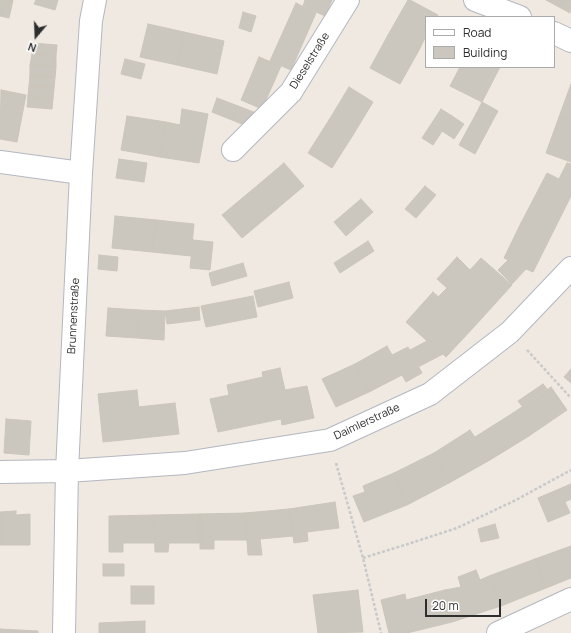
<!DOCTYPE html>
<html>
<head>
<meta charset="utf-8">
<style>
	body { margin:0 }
	#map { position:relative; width:571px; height:633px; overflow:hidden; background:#efe9e1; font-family:Manrope,sans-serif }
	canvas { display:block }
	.legend { position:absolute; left:425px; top:16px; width:130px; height:52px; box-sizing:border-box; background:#fff; border:1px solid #ababab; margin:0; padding:5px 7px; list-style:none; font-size:12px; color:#2e2e2e }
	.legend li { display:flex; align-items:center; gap:8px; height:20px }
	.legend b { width:20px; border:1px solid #ababab }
	.north { position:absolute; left:16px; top:16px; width:40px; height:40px; -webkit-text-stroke:3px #fff; paint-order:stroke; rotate:199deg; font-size:11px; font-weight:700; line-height:16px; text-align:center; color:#2e2e2e }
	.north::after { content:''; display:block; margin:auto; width:14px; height:18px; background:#2e2e2e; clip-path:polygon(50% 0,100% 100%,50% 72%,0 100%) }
	.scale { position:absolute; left:425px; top:599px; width:76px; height:18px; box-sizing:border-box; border:2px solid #2e2e2e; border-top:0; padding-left:5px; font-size:12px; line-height:14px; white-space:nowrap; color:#2e2e2e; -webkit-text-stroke:3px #fff; paint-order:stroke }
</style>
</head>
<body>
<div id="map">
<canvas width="571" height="633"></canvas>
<ul class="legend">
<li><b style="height:5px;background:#fff"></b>Road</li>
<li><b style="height:11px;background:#cbc7bf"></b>Building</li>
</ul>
<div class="north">N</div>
<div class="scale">20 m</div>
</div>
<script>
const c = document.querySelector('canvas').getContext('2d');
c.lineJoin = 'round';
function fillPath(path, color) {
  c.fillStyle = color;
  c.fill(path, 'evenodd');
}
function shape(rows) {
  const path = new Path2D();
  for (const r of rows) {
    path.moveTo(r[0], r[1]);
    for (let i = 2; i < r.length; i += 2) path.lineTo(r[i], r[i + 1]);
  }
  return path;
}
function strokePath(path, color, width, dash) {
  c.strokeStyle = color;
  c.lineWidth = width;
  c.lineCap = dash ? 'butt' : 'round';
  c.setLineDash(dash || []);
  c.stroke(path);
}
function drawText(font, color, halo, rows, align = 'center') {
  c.font = font + ' Manrope,sans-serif';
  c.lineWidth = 3;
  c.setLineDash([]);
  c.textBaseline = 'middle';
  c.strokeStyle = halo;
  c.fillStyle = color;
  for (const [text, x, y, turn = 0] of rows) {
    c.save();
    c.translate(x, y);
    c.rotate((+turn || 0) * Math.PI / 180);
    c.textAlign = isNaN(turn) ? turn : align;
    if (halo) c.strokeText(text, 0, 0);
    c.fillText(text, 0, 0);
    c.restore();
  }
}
const building = shape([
	[0,0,13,0,9,18,0,16,0,0],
	[36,0,58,0,55,10,34,4,36,0],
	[305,0,332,0,325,16,303,6,305,0],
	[408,0,410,0,438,15,437,17,426,17,426,36,418,52,388,35,408,0],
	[546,0,563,0,559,7,546,0],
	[563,0,571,0,570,13,559,7,563,0],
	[296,3,316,13,291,70,270,61,296,3],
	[243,12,256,16,251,32,239,28,243,12],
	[148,24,184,32,177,65,140,57,148,24],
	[184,32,224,41,217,74,177,65,184,32],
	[388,35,418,52,400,84,370,68,388,35],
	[32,43,57,45,56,56,32,54,32,43],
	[32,54,56,56,56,67,30,65,32,54],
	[259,57,281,66,262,109,241,100,259,57],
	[125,59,145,64,141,79,121,74,125,59],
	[30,65,56,67,55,78,30,75,30,65],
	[460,67,500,67,482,102,450,86,460,67],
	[30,75,55,78,54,88,29,86,30,75],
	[571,84,571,121,559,117,571,84],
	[29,86,54,88,53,99,28,96,29,86],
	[349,87,373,102,353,135,329,120,349,87],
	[1,90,26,95,17,142,0,139,1,90],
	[28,96,53,99,52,109,27,107,28,96],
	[217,98,238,106,232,120,212,112,217,98],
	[482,102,498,111,492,122,476,114,482,102],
	[238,106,259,114,254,129,232,120,238,106],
	[182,109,208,114,199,163,160,157,166,122,180,125,182,109],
	[441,109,452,116,433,145,422,138,441,109],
	[476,114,492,122,475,154,459,145,476,114],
	[127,116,166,122,160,157,121,150,127,116],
	[452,116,464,124,454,139,442,131,452,116],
	[559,117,571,121,571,162,546,153,559,117],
	[329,120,353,135,332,168,308,153,329,120],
	[119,159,147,163,144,182,116,178,119,159],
	[284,163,304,186,272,213,252,190,284,163],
	[567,163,571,164,571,196,550,238,521,223,547,173,559,179,567,163],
	[425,186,436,195,416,218,405,209,425,186],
	[252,190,272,213,242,238,222,215,252,190],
	[361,199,373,212,346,236,334,222,361,199],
	[115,216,156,220,152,252,112,248,115,216],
	[156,220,194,224,191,256,152,252,156,220],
	[521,223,550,238,533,272,526,269,512,284,498,270,508,260,504,258,521,223],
	[193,240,213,242,210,270,190,268,193,240],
	[368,241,374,251,340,273,334,263,368,241],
	[99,255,118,257,117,271,98,269,99,255],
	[457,257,470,270,481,258,512,285,473,328,438,297,447,288,437,279,457,257],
	[243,263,247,276,212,286,209,273,243,263],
	[289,282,293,298,258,307,254,291,289,282],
	[433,292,473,328,446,357,443,354,418,367,410,350,427,341,406,322,433,292],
	[253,296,257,317,206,327,201,306,253,296],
	[199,307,200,320,167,324,165,311,199,307],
	[108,308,139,310,137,338,106,336,108,308],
	[139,310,165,311,164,340,137,338,139,310],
	[387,346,392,355,408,347,422,373,406,382,402,375,369,392,355,364,387,346],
	[355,364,369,392,336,407,322,379,355,364],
	[280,368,285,390,307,386,314,418,282,425,281,419,218,432,210,399,229,395,227,385,263,377,262,372,280,368],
	[571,369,571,383,564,377,571,369],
	[543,384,547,389,522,406,518,401,543,384],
	[551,387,567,410,529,436,513,413,551,387],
	[137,390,142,438,103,442,98,394,137,390],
	[175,403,179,434,142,438,138,407,175,403],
	[513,413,529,436,490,460,475,437,513,413],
	[6,419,31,421,29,455,4,453,6,419],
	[470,430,490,460,449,483,434,453,470,430],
	[434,453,449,483,407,505,394,473,434,453],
	[394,473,407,505,364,522,353,496,365,492,363,486,394,473],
	[571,484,571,499,565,502,570,513,548,522,538,498,571,484],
	[335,502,339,528,307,532,308,541,294,543,289,509,335,502],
	[289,509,293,536,260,539,262,555,248,555,245,513,289,509],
	[16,511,16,515,30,514,30,545,0,545,0,512,16,511],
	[245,513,247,540,214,540,214,549,200,549,200,514,245,513],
	[200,514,200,543,169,543,168,552,155,552,154,515,200,514],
	[154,515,155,543,123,543,123,552,109,552,109,516,154,515],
	[495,524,499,538,481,542,478,529,495,524],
	[571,546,571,578,546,588,535,559,571,546],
	[535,559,546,588,501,606,489,576,535,559],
	[103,564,124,564,124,576,103,576,103,564],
	[476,570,480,580,489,576,501,606,452,622,445,590,461,587,458,577,476,570],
	[131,586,154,586,154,604,131,604,131,586],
	[358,590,363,632,318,633,313,595,358,590],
	[445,590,452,622,407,633,389,633,381,600,405,594,406,600,445,590],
	[145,621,145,633,99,633,99,623,145,621],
	[0,629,38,631,38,633,0,633,0,629]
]);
const path = shape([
	[527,350,571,398],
	[336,463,363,558,381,633],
	[363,558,411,543,457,528,516,500,571,470]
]);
const minor = shape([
	[475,0,520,17],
	[554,33,571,41],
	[233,150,291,92,348,0],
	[0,162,81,173],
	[0,472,67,471,185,463,330,440,430,394,510,332,571,268],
	[64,633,67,471,81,173,91,21,95,0],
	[498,633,571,599]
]);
const streetNames = [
	["Dieselstraße",310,61,-58],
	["Brunnenstraße",74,316,-87],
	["Daimlerstraße",367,422,-25]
];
fillPath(building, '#cbc7bf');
strokePath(building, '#cbc5ba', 1);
strokePath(minor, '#b4b7c1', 24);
strokePath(path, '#c9c9c9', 2.5, [3, 2]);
strokePath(minor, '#fff', 22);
drawText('11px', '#2e2e2e', '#fff', streetNames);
</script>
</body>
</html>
